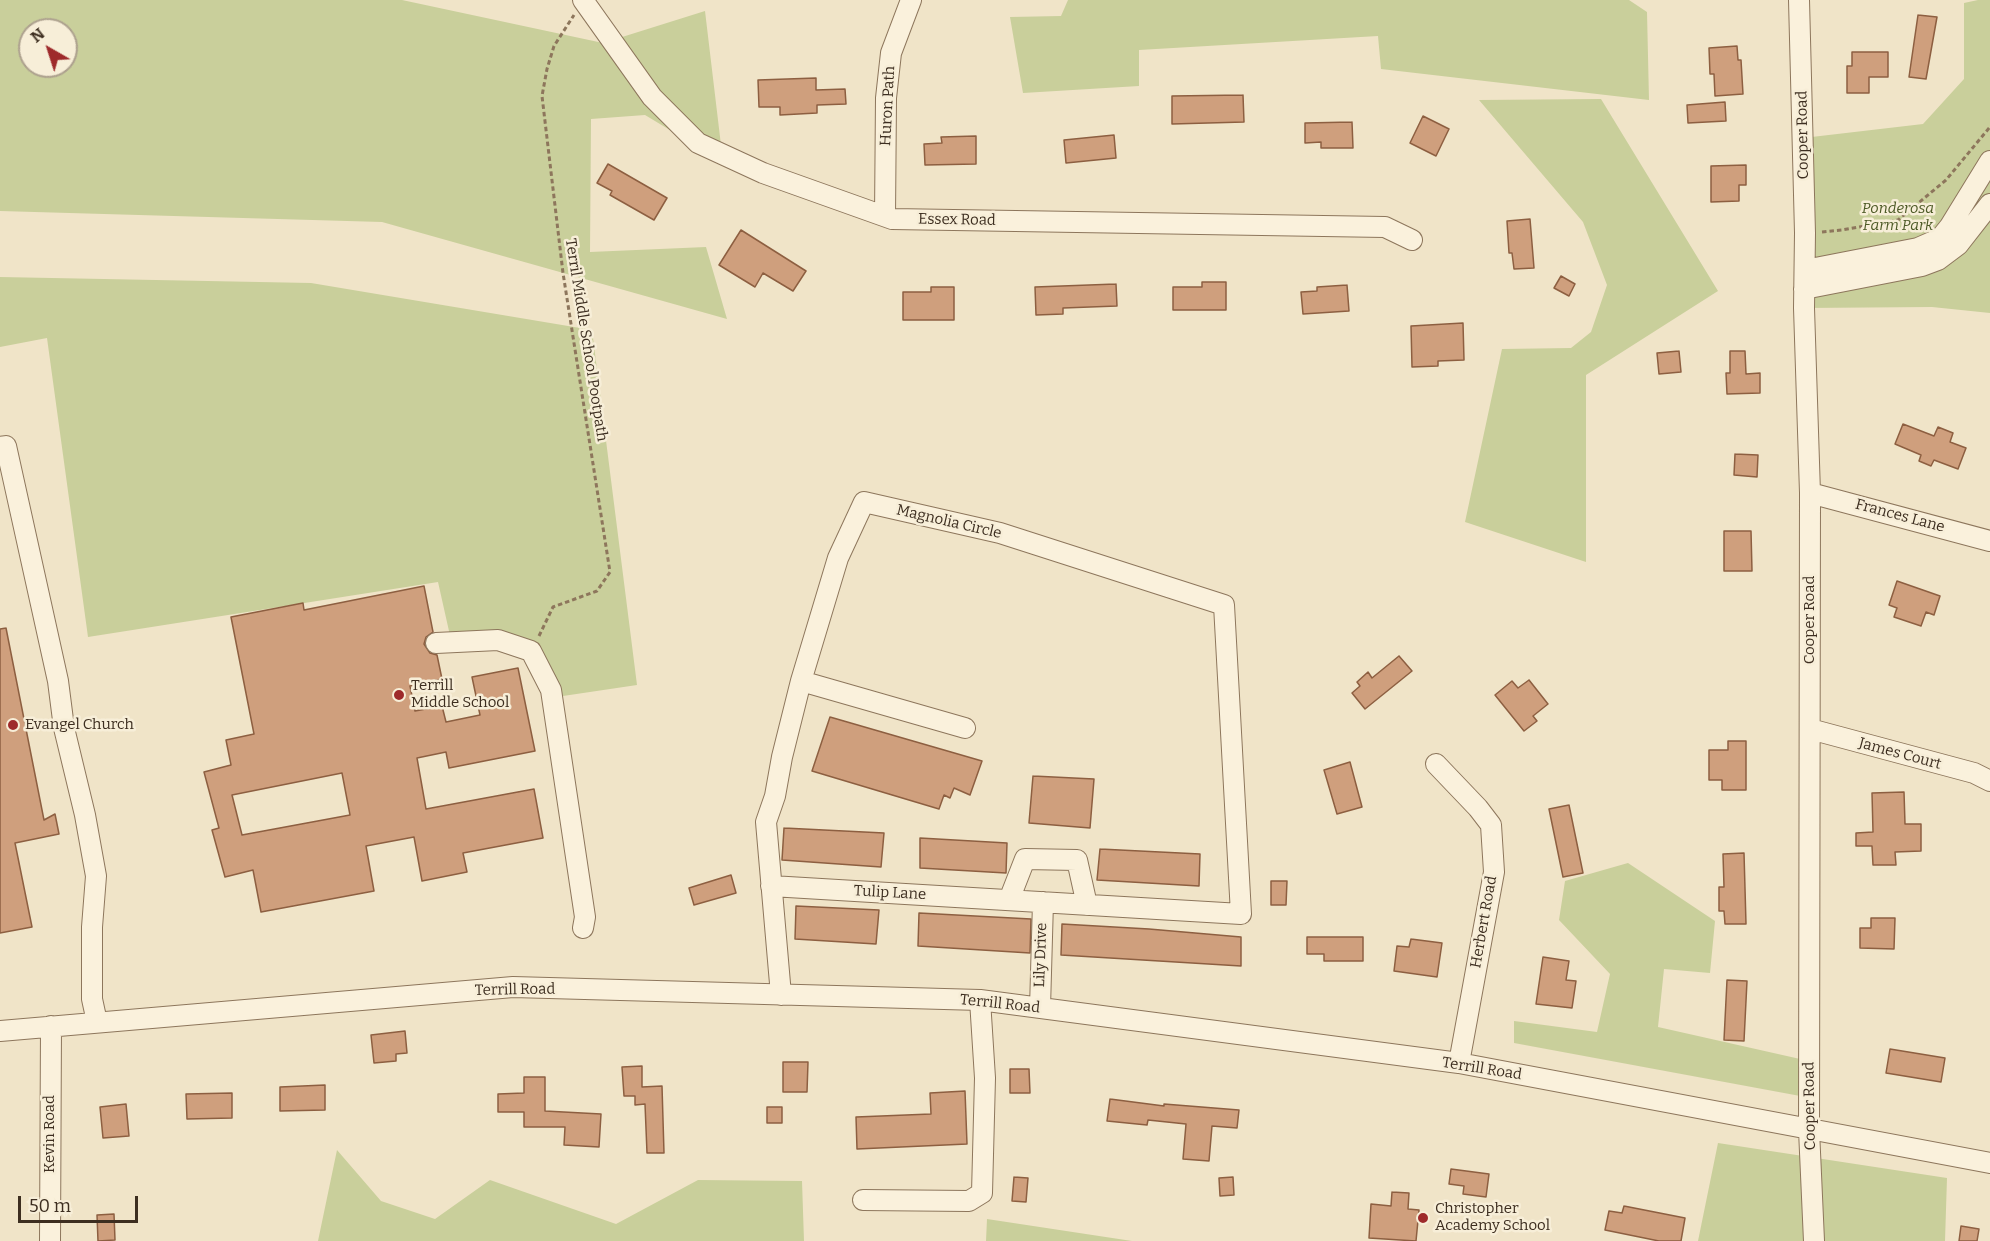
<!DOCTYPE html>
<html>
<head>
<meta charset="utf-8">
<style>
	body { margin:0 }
	#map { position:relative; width:1990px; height:1241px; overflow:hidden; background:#f0e4c8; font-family:Bitter,serif }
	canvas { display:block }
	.north { position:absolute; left:18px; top:18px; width:60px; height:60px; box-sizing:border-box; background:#f7eed8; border:2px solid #ada18e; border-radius:50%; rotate:321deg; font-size:16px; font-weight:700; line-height:24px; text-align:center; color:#3d2e20 }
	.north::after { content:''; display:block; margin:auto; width:21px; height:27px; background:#9e2a2b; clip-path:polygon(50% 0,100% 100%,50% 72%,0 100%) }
	.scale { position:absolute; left:18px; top:1196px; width:120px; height:27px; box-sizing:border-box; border:3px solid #3d2e20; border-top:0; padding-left:8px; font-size:18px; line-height:21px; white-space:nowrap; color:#3d2e20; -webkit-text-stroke:4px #f7eed8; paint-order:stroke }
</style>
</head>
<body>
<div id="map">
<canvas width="1990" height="1241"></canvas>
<div class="north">N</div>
<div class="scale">50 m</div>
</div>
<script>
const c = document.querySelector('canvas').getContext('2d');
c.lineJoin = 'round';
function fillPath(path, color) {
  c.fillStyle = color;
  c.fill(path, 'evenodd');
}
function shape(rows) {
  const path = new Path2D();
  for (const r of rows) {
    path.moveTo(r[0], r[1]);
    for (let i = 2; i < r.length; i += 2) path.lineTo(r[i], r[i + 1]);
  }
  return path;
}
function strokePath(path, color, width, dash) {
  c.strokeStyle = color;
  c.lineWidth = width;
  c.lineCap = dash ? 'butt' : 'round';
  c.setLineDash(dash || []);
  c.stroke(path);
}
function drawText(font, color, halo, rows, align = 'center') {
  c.font = font + ' Bitter,serif';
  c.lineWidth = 5;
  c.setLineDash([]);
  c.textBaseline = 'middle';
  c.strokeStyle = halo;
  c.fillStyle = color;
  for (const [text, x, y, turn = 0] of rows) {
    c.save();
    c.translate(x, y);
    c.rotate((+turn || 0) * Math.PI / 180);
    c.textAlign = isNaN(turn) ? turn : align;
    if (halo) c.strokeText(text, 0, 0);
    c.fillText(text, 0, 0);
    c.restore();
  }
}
const green = shape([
	[0,0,402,0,603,43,705,11,723,162,645,115,591,119,590,252,706,247,727,319,382,222,0,211],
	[30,30,66,30,66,66,30,66],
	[1068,0,1629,0,1647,12,1649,100,1381,69,1378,36,1139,50,1139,86,1023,93,1010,17,1061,16],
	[1978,0,1990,0,1990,313,1932,307,1804,308,1803,138,1923,124,1964,79,1964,3],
	[1601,99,1718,291,1586,375,1586,562,1465,522,1502,349,1571,348,1591,332,1607,285,1583,222,1479,100],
	[0,277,311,283,592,330,637,685,563,696,528,640,451,640,438,582,88,637,47,338,0,347],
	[1628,863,1715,921,1710,973,1664,969,1658,1027,1809,1061,1811,1098,1514,1043,1514,1021,1597,1032,1610,974,1559,920,1565,881],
	[1718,1143,1947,1178,1945,1241,1698,1241],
	[337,1150,381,1201,435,1219,490,1180,616,1224,698,1180,802,1181,804,1241,318,1241],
	[987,1219,1132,1241,986,1241]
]);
const building = shape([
	[1918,15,1937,17,1926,79,1909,77,1918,15],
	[1737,46,1738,60,1741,60,1743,94,1715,96,1714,74,1710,74,1709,48,1737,46],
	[1852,52,1888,52,1888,77,1869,77,1869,93,1847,93,1847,66,1852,66,1852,52],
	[816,78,816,90,845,89,846,104,817,105,817,113,780,115,780,107,759,107,758,80,816,78],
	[1243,95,1244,122,1172,124,1172,96,1243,95],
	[1725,102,1726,121,1688,123,1687,105,1725,102],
	[1423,116,1449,129,1436,156,1410,143,1423,116],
	[1352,122,1353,148,1321,148,1321,142,1305,143,1305,123,1352,122],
	[1114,135,1116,158,1066,163,1064,140,1114,135],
	[976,136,976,164,925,165,924,144,942,143,941,137,976,136],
	[608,164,667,198,654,220,610,195,612,191,597,183,608,164],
	[1746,165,1746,185,1739,185,1739,201,1711,202,1711,166,1746,165],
	[1530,219,1534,268,1514,269,1512,253,1509,253,1507,221,1530,219],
	[741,230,806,271,793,291,763,273,755,287,719,265,741,230],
	[1561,276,1575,284,1569,296,1554,288,1561,276],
	[1202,282,1226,282,1226,310,1173,310,1173,287,1202,287,1202,282],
	[1116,284,1117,306,1063,308,1063,314,1036,315,1035,287,1116,284],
	[1347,285,1349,311,1303,314,1301,292,1317,291,1317,287,1347,285],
	[931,287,954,287,954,320,903,320,903,292,931,292,931,287],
	[1463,323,1464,360,1438,361,1438,366,1412,367,1411,326,1463,323],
	[1679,351,1681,372,1659,374,1657,353,1679,351],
	[1730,351,1745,351,1746,374,1760,373,1760,393,1727,394,1726,373,1730,373,1730,351],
	[1903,424,1934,436,1938,427,1953,433,1950,442,1966,448,1958,469,1934,460,1931,466,1919,461,1921,455,1895,444,1903,424],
	[1735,454,1758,455,1757,477,1734,475,1735,454],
	[1724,531,1751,531,1752,571,1724,571,1724,531],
	[1897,581,1940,596,1934,615,1926,612,1921,626,1894,617,1897,608,1889,605,1897,581],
	[424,586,433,632,426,637,424,644,430,653,437,655,442,679,410,686,415,711,442,706,446,722,480,715,472,677,518,668,535,751,449,768,446,752,417,758,426,809,534,789,543,838,463,853,467,872,422,881,414,837,366,846,374,891,261,912,253,870,225,877,212,830,219,828,204,772,231,765,226,740,254,734,231,617,303,603,304,610,424,586],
	[342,773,350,815,242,835,232,795,342,773],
	[6,628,44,820,55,814,59,834,15,843,32,927,0,933,0,629,6,628],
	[1399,656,1412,671,1365,709,1352,693,1360,686,1357,682,1368,672,1372,678,1399,656],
	[1529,680,1548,704,1533,716,1537,721,1524,731,1495,695,1512,681,1518,688,1529,680],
	[830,717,982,761,970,795,954,788,950,798,944,795,939,809,812,771,830,717],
	[1728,741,1746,741,1746,790,1722,790,1722,780,1709,780,1709,750,1728,750,1728,741],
	[1350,762,1362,807,1337,814,1324,770,1350,762],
	[1033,776,1094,779,1090,828,1029,823,1033,776],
	[1904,792,1905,824,1921,824,1921,851,1895,852,1896,865,1873,865,1872,846,1856,846,1856,833,1873,832,1872,793,1904,792],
	[1569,805,1583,873,1563,877,1549,809,1569,805],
	[784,828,884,833,881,867,782,860,784,828],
	[920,838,1007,843,1006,873,920,868,920,838],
	[1100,849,1200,854,1199,886,1097,880,1100,849],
	[1744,853,1746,924,1725,924,1724,911,1719,911,1719,887,1724,887,1723,854,1744,853],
	[731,875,736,893,694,905,689,888,731,875],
	[1271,881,1287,881,1286,905,1271,905,1271,881],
	[796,906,879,910,876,944,795,939,796,906],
	[919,913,1031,919,1030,953,918,946,919,913],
	[1871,918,1895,918,1894,949,1860,948,1860,928,1871,928,1871,918],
	[1062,924,1149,929,1241,937,1241,966,1061,955,1062,924],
	[1307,937,1363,937,1363,961,1324,961,1324,954,1307,954,1307,937],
	[1411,939,1442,943,1437,977,1394,971,1397,946,1409,947,1411,939],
	[1543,957,1569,961,1566,980,1576,981,1572,1008,1536,1004,1543,957],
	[1727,980,1747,981,1744,1041,1724,1040,1727,980],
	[405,1031,407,1053,396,1054,396,1061,374,1063,371,1035,405,1031],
	[1890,1049,1945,1058,1941,1082,1886,1073,1890,1049],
	[783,1062,808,1062,807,1092,783,1092,783,1062],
	[642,1066,642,1087,662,1086,664,1153,647,1153,645,1104,635,1105,635,1096,624,1096,622,1067,642,1066],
	[1010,1069,1029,1069,1030,1093,1010,1093,1010,1069],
	[524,1077,545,1077,545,1111,601,1114,599,1147,564,1145,565,1127,524,1127,524,1112,498,1112,498,1094,524,1093,524,1077],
	[325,1085,325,1110,280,1111,280,1087,325,1085],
	[965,1091,967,1144,857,1149,856,1117,931,1114,930,1093,965,1091],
	[232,1093,232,1118,187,1119,186,1094,232,1093],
	[1110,1099,1164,1106,1164,1104,1239,1110,1237,1128,1212,1126,1209,1161,1183,1159,1186,1124,1148,1120,1147,1125,1107,1121,1110,1099],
	[126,1104,129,1136,103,1138,100,1107,126,1104],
	[767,1107,782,1107,782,1123,767,1123,767,1107],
	[1451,1169,1489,1174,1486,1197,1463,1194,1464,1186,1449,1184,1451,1169],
	[1014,1177,1028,1178,1026,1202,1012,1201,1014,1177],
	[1233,1177,1234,1195,1220,1196,1219,1178,1233,1177],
	[1392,1192,1409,1193,1408,1209,1419,1210,1416,1241,1369,1238,1371,1204,1391,1206,1392,1192],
	[1624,1206,1685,1218,1681,1241,1659,1241,1605,1230,1609,1211,1622,1213,1624,1206],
	[114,1214,115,1240,98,1241,97,1215,114,1214],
	[1961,1226,1979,1229,1977,1241,1959,1241,1961,1226]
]);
const path = shape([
	[1822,232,1842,230,1898,220,1946,180,1990,127],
	[539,636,553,607,597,591,610,572,563,273,542,96,547,69,554,46,574,15]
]);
const minor = shape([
	[583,0,652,97,698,143,763,173,892,219,1385,227,1412,240],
	[1799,0,1805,233,1804,308,1810,493,1809,1130,1814,1241],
	[885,216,886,98,891,53,911,0],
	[1805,270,1918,248,1934,241,1942,236,1950,226,1990,161],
	[1804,289,1922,266,1938,260,1958,245,1990,204],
	[0,447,6,446,58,681,64,728,85,815,96,876,92,927,92,999,97,1022],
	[1810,493,1990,541],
	[436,643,498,640,531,651,551,690,585,917,583,928],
	[801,681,965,728],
	[1810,729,1974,773,1990,781],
	[1436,764,1478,808,1491,825,1494,872,1459,1063],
	[771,886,1241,914,1224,605,1000,533,864,502,838,558,801,681,782,757,775,796,766,822,781,995],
	[1009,900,1025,859,1077,860,1087,905],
	[1040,1008,1043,902],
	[0,1031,513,987,980,1000,1459,1063,1990,1163],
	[863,1200,969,1201,982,1193,985,1078,980,1000],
	[50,1241,51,1026]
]);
const markers = [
	[399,695,6,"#9e2a2b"],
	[13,725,6,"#9e2a2b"],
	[1423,1218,6,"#9e2a2b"]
];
const streetNames = [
	["Huron Path",888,106,-87],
	["Cooper Road",1803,135,-91],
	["Essex Road",957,220,1],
	["Terril Middle School Pootpath",586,340,81],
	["Frances Lane",1900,516,15],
	["Magnolia Circle",949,522,13],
	["Cooper Road",1810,620,-90],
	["James Court",1900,754,15],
	["Tulip Lane",890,893,3],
	["Herbert Road",1484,922,-80],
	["Lily Drive",1041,955,-88],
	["Terrill Road",515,990,-1],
	["Terrill Road",1000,1004,6],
	["Terrill Road",1482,1069,9],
	["Cooper Road",1810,1106,-91],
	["Kevin Road",50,1134,-90]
];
const parkNames = [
	["Ponderosa",1898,209],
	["Farm Park",1898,226]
];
const poiNames = [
	["Terrill",411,686],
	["Middle School",411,703],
	["Evangel Church",25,725],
	["Christopher",1435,1209],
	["Academy School",1435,1226]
];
fillPath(green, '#c9cf9b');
fillPath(building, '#cf9f7d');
strokePath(building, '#8d5f41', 1.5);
strokePath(minor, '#8d765c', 22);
strokePath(path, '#8d765c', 3, [4.5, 3]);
strokePath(minor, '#faf1dc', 20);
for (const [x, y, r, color] of markers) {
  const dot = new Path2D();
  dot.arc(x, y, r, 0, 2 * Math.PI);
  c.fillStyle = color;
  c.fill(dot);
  strokePath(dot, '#f7eed8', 2);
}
drawText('15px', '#3d2e20', '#f7eed8', streetNames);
drawText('italic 15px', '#4d5a26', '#f7eed8', parkNames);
drawText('15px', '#3d2e20', '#f7eed8', poiNames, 'left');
</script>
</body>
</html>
